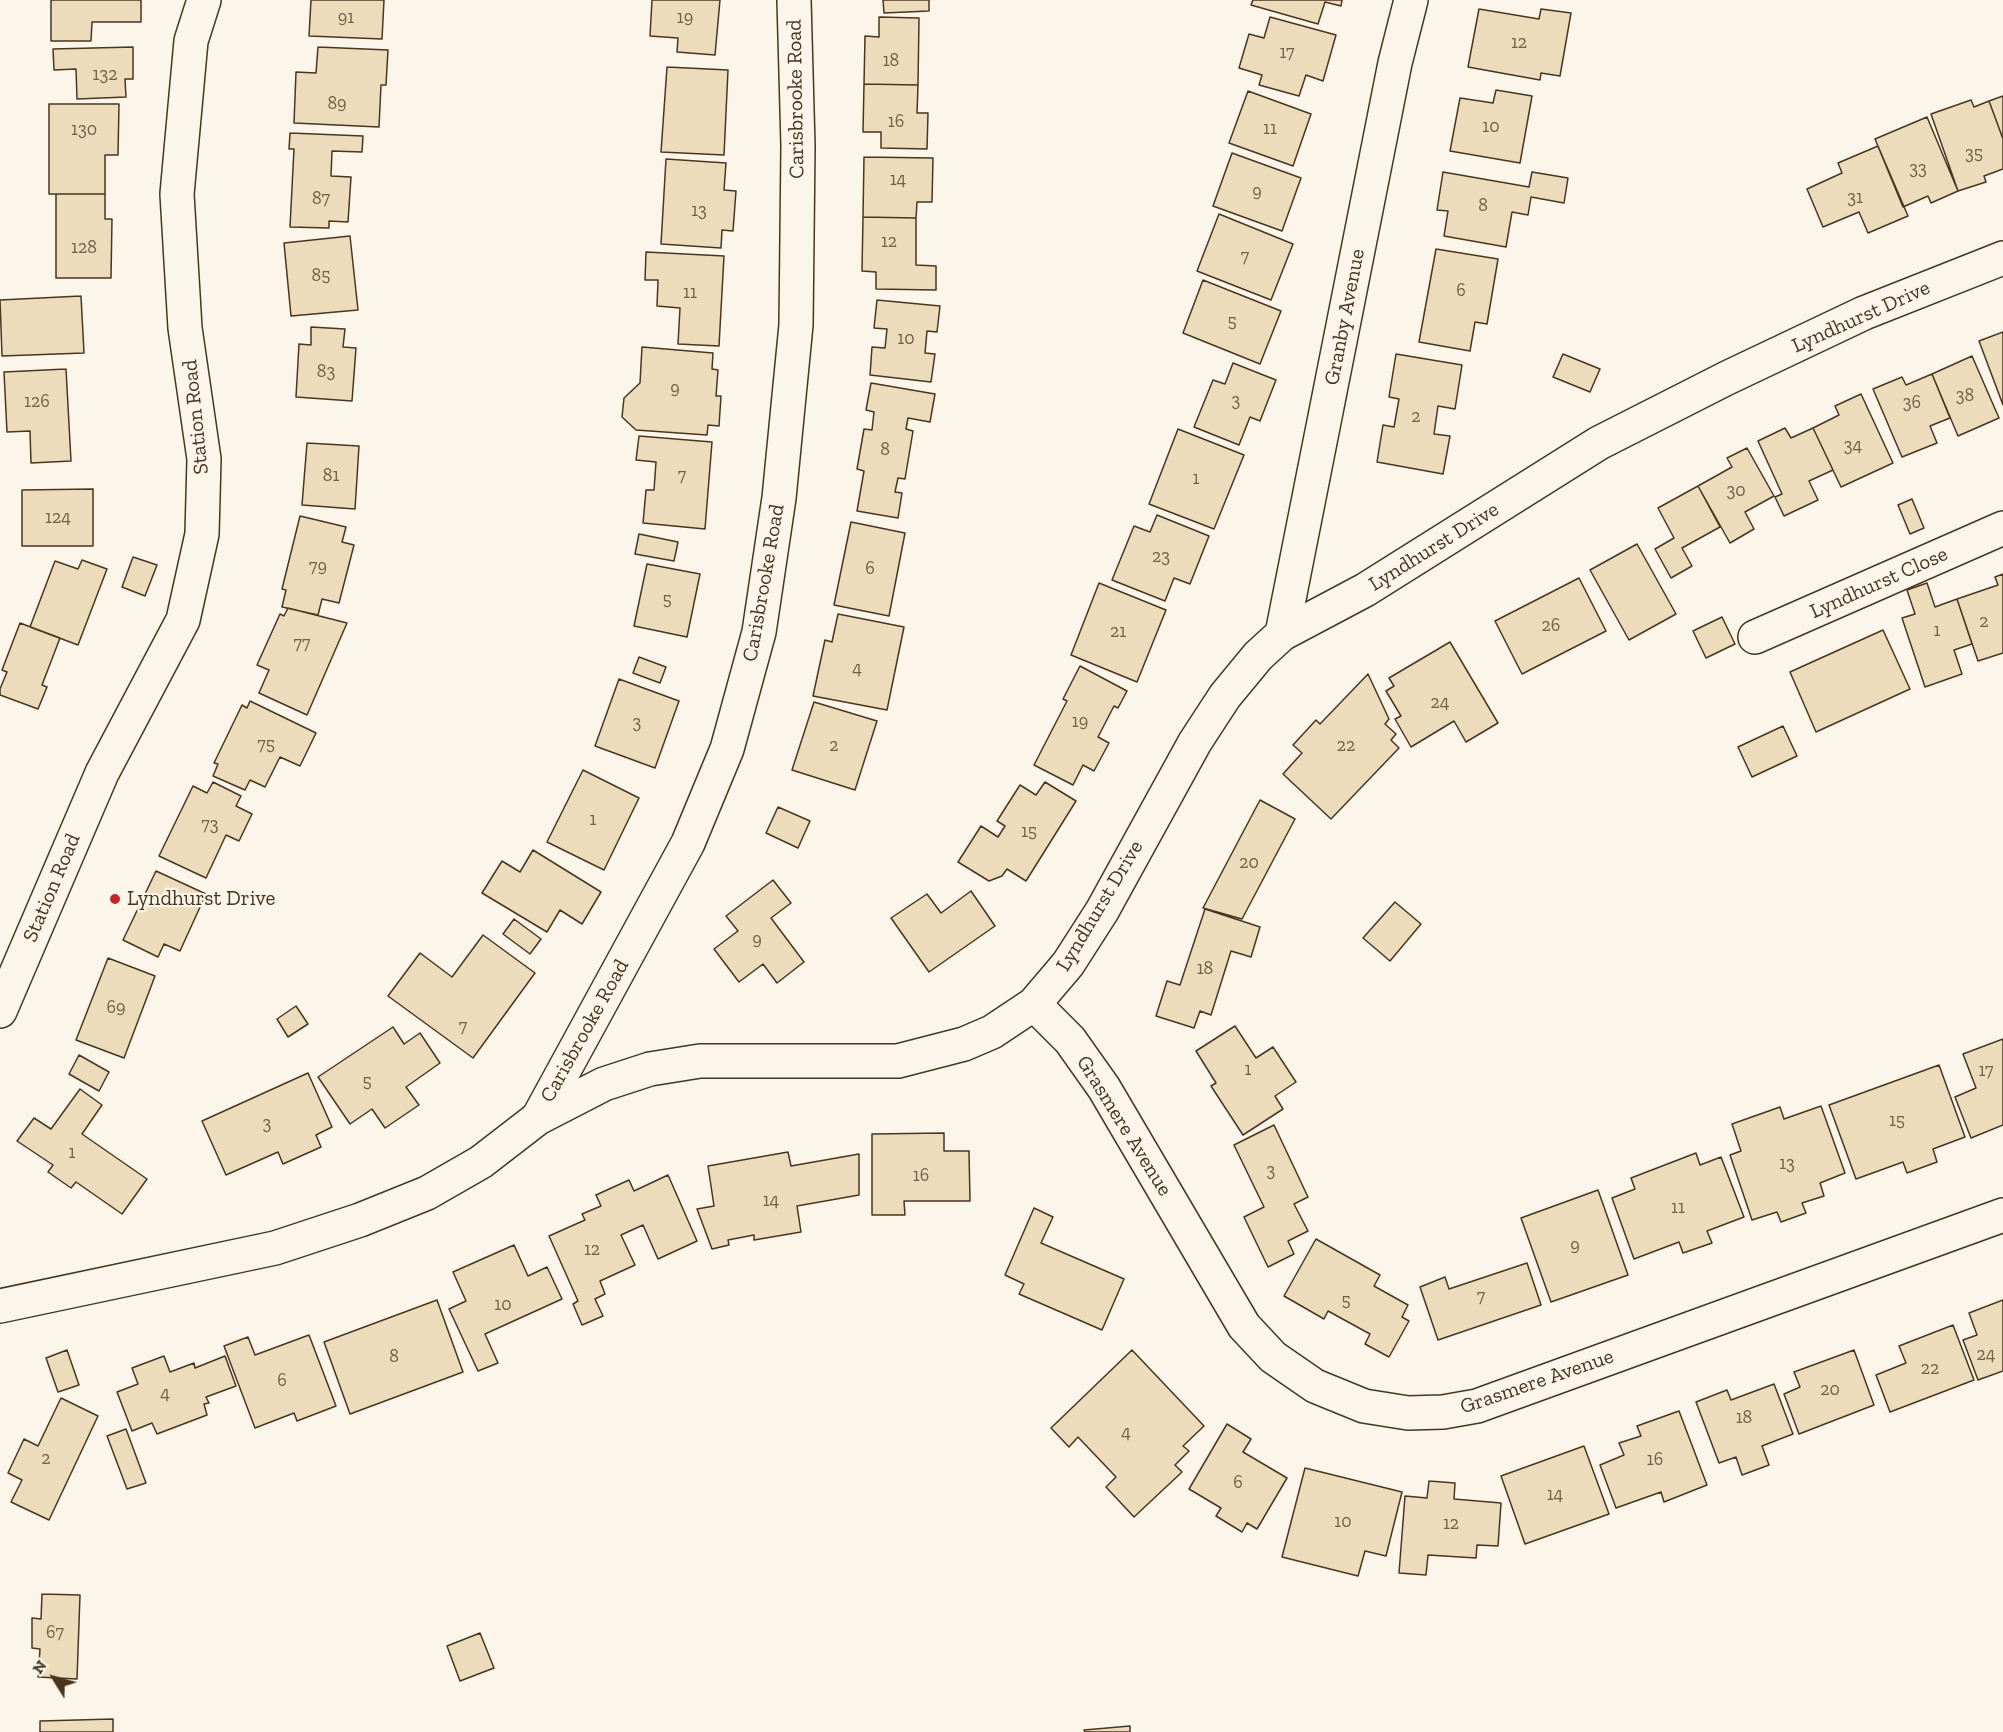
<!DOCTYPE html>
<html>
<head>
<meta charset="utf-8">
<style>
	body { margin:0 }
	#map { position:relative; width:2003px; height:1732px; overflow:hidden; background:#fbf6e9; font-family:"Zilla Slab",serif }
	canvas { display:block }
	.north { position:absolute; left:24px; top:1648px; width:60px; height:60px; -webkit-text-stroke:4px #fbf6e9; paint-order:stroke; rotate:307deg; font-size:16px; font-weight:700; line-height:24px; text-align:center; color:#4a3520 }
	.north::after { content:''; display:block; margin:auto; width:21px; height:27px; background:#4a3520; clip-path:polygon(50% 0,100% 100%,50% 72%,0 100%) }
</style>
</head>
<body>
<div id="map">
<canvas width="2003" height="1732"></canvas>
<div class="north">N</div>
</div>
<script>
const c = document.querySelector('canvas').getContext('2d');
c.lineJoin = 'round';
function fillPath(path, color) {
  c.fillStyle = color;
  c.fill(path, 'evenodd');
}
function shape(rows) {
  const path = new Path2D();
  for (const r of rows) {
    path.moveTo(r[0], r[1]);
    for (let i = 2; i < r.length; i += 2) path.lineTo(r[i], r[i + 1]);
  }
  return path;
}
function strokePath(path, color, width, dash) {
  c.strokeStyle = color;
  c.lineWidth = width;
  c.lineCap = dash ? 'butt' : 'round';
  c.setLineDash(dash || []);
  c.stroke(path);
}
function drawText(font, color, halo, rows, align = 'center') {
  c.font = font + ' "Zilla Slab",serif';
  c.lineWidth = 4.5;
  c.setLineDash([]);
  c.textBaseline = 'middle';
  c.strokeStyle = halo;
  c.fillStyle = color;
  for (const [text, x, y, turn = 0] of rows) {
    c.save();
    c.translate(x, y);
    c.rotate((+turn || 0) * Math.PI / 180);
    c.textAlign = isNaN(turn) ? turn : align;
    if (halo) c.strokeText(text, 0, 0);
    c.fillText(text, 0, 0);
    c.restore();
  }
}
const building = shape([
	[51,0,141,0,141,22,92,22,91,41,51,41,51,0],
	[311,0,384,0,382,39,309,36,311,0],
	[652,0,720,0,715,55,677,52,678,38,650,36,652,0],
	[883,0,929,0,929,11,884,13,883,0],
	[1253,0,1342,0,1341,6,1325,2,1318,24,1251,5,1253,0],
	[1479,9,1539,19,1541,9,1571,13,1560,76,1541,73,1540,80,1468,67,1479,9],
	[879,17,919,18,918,85,864,84,865,36,879,37,879,17],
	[1270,17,1336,35,1323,81,1306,75,1299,96,1259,85,1262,75,1239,68,1249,34,1264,38,1270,17],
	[133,47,133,79,125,79,126,97,77,99,76,69,54,70,53,49,133,47],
	[318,47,388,50,386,85,381,85,379,127,294,123,296,72,316,73,318,47],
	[667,67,728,70,724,155,661,152,667,67],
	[864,84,918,85,917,113,928,113,927,149,881,148,881,132,863,132,864,84],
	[1496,90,1532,96,1520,163,1450,151,1460,98,1493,103,1496,90],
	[1248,91,1311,114,1293,166,1229,143,1248,91],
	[2003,96,2003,139,1989,101,2003,96],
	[1971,100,1974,107,1989,101,2003,139,2003,169,1984,176,1986,182,1958,191,1931,114,1971,100],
	[49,104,119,104,118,155,105,155,105,194,49,194,49,104],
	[1927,117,1958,191,1931,203,1928,196,1903,207,1875,139,1927,117],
	[290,133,363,136,362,152,332,151,331,176,351,177,348,222,329,221,329,228,290,227,294,149,289,149,290,133],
	[1878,146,1908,216,1868,233,1859,212,1823,227,1807,189,1842,173,1838,163,1878,146],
	[1232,153,1301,178,1282,231,1213,206,1232,153],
	[864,157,933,158,932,202,917,202,916,218,863,217,864,157],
	[666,159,726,163,724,190,736,191,733,231,722,230,721,248,661,244,666,159],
	[1443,172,1529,187,1532,172,1568,178,1564,203,1531,197,1528,215,1512,212,1506,247,1444,236,1448,211,1437,210,1443,172],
	[56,194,105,194,105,219,112,219,111,278,56,278,56,194],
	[1219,214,1293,244,1271,300,1197,271,1219,214],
	[863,217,916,218,916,265,936,266,936,290,876,289,876,272,862,271,863,217],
	[350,236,358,310,291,316,284,243,350,236],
	[1436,249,1498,259,1487,324,1475,322,1470,351,1419,342,1436,249],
	[646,252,724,256,719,346,678,344,680,308,657,306,658,280,645,280,646,252],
	[1203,280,1281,311,1260,364,1183,333,1203,280],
	[81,296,84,353,2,356,0,300,81,296],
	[877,300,940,306,937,332,927,331,925,353,935,354,931,382,870,375,872,347,885,348,887,329,874,328,877,300],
	[311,327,345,329,343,347,356,348,352,401,296,397,299,344,311,345,311,327],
	[2003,332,2003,405,1979,341,2003,332],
	[642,347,713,353,712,369,718,370,716,396,721,396,719,426,708,425,707,435,636,430,622,417,624,398,640,383,642,347],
	[1396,354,1462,365,1455,409,1438,406,1434,434,1450,436,1443,474,1377,462,1383,425,1394,427,1399,399,1389,397,1396,354],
	[1563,354,1600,369,1590,392,1553,377,1563,354],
	[1972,356,1999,418,1958,436,1932,374,1972,356],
	[1233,363,1276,380,1260,421,1250,417,1239,445,1194,427,1213,380,1225,384,1233,363],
	[66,369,71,461,31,463,30,431,7,432,4,372,66,369],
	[1932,374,1950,418,1930,426,1937,443,1902,457,1873,389,1902,377,1906,385,1932,374],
	[871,383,935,394,930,422,908,418,906,429,913,431,905,479,898,478,895,492,902,493,898,518,857,511,864,471,857,469,864,429,872,430,874,412,866,410,871,383],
	[1861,394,1893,463,1841,487,1813,428,1839,415,1835,406,1861,394],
	[1785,428,1791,438,1813,428,1833,470,1809,481,1818,500,1784,516,1775,497,1782,494,1758,441,1785,428],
	[1178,429,1244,455,1214,529,1149,504,1178,429],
	[639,436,712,442,705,529,643,523,646,490,654,490,656,462,636,460,639,436],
	[307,443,359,446,355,509,302,505,307,443],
	[1747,448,1774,496,1745,512,1754,529,1730,543,1698,486,1732,467,1727,458,1747,448],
	[1698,486,1720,527,1682,548,1692,566,1671,578,1655,549,1674,538,1658,508,1698,486],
	[93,489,93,546,22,546,22,490,93,489],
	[1912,499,1924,528,1910,534,1898,505,1912,499],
	[1157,515,1209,536,1190,584,1174,578,1165,601,1112,580,1134,526,1150,532,1157,515],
	[300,516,346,527,342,542,354,545,339,603,322,599,318,615,282,607,286,590,282,589,300,516],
	[851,522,905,533,889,616,834,605,851,522],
	[639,534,678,542,674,561,635,554,639,534],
	[1637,544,1676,614,1629,640,1590,570,1637,544],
	[133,557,157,565,145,596,122,587,133,557],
	[82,560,107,569,78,645,30,627,55,561,78,569,82,560],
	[647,564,700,574,687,637,634,626,647,564],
	[2003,574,2003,653,1978,661,1957,599,1998,585,1995,577,2003,574],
	[1579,578,1606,631,1522,674,1495,621,1579,578],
	[1099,583,1166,610,1137,682,1071,655,1099,583],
	[1927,583,1935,607,1957,599,1972,644,1954,650,1962,674,1925,687,1902,618,1915,614,1907,590,1927,583],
	[288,608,347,623,307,715,259,693,269,670,257,665,280,614,284,616,288,608],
	[838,614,904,627,887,710,813,696,825,640,832,642,838,614],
	[1722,617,1735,644,1706,658,1693,631,1722,617],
	[20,623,60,638,42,685,47,687,38,709,0,695,0,689,7,672,2,670,20,623],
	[1883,630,1910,689,1816,732,1790,672,1883,630],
	[1450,642,1498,723,1466,742,1454,721,1411,747,1395,719,1401,716,1386,691,1394,686,1389,678,1450,642],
	[639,657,666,667,660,683,633,673,639,657],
	[1080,666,1127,691,1118,708,1114,706,1098,737,1109,743,1094,771,1083,765,1073,785,1034,765,1067,701,1063,699,1080,666],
	[1368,674,1389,719,1385,724,1396,734,1391,740,1399,748,1331,819,1283,774,1302,753,1293,745,1316,720,1320,724,1368,674],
	[619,679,679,701,655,768,595,746,619,679],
	[250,701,316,733,300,766,280,757,265,787,250,780,245,790,213,776,218,764,214,763,242,705,247,708,250,701],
	[814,702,877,721,855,790,792,770,814,702],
	[1783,726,1797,756,1752,777,1738,747,1783,726],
	[583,770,639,798,604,870,547,842,583,770],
	[213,782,241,796,236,806,252,814,239,841,226,835,206,878,159,856,193,786,207,793,213,782],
	[1045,782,1076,801,1026,881,1007,869,1002,876,989,881,958,862,981,826,998,837,1005,826,997,821,1020,785,1036,795,1045,782],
	[1260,800,1295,819,1242,919,1203,908,1260,800],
	[778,807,810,821,798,848,766,833,778,807],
	[533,850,601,892,582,924,560,910,547,932,482,893,502,861,520,872,533,850],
	[156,871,206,894,180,951,164,944,158,957,123,940,156,871],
	[773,880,791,903,771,918,804,962,777,983,763,964,739,982,714,949,738,931,726,916,773,880],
	[971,891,995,926,929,972,891,918,927,894,941,913,971,891],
	[1395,902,1421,924,1390,961,1363,938,1395,902],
	[1205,909,1260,927,1251,957,1231,951,1211,1015,1200,1011,1194,1028,1156,1016,1167,981,1180,985,1205,909],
	[514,919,541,939,530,954,503,934,514,919],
	[483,935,535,973,473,1058,388,996,420,953,452,977,483,935],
	[108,958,155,976,124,1058,76,1040,108,958],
	[296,1006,308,1024,288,1037,277,1019,296,1006],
	[1235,1026,1256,1058,1273,1047,1296,1082,1275,1096,1283,1109,1243,1135,1211,1086,1216,1083,1196,1051,1235,1026],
	[393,1027,404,1044,420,1033,440,1063,406,1087,419,1105,385,1128,372,1109,350,1124,318,1077,393,1027],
	[2003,1039,2003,1125,1971,1138,1955,1097,1976,1088,1963,1054,2003,1039],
	[79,1055,109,1072,99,1091,69,1074,79,1055],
	[1939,1065,1965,1137,1933,1149,1937,1162,1907,1173,1903,1162,1856,1179,1829,1105,1939,1065],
	[308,1073,332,1127,316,1135,321,1147,283,1164,278,1152,226,1175,202,1121,308,1073],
	[80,1089,102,1105,82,1134,147,1179,122,1214,76,1182,71,1188,48,1172,53,1165,17,1141,34,1118,51,1129,80,1089],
	[1821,1106,1845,1173,1820,1183,1824,1196,1802,1203,1806,1213,1781,1222,1777,1212,1752,1220,1730,1155,1741,1151,1732,1124,1780,1107,1784,1119,1821,1106],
	[1274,1125,1308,1197,1294,1204,1308,1231,1288,1241,1294,1254,1268,1267,1244,1217,1264,1207,1234,1145,1274,1125],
	[944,1133,944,1151,969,1151,970,1201,904,1201,905,1215,872,1215,872,1134,944,1133],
	[788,1152,791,1166,859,1154,859,1195,797,1206,801,1232,754,1240,754,1235,728,1240,729,1245,712,1249,697,1209,714,1206,708,1166,788,1152],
	[1696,1153,1700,1165,1721,1157,1744,1217,1707,1231,1712,1243,1683,1253,1679,1242,1634,1259,1612,1198,1635,1189,1631,1178,1696,1153],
	[668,1175,697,1241,658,1259,643,1225,621,1235,635,1265,600,1281,605,1294,595,1299,603,1316,582,1325,573,1304,578,1301,549,1236,585,1220,582,1214,601,1206,596,1195,629,1180,634,1191,668,1175],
	[1598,1190,1628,1275,1551,1302,1521,1218,1598,1190],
	[1034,1208,1053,1217,1041,1243,1124,1279,1102,1330,1019,1294,1024,1284,1005,1275,1034,1208],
	[1316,1239,1380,1275,1374,1286,1408,1305,1402,1317,1409,1321,1389,1357,1365,1344,1370,1334,1328,1311,1324,1319,1284,1296,1316,1239],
	[514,1245,528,1276,547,1267,562,1299,485,1334,498,1363,478,1371,449,1309,466,1301,453,1272,514,1245],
	[1527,1263,1541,1305,1438,1340,1420,1287,1445,1277,1449,1289,1527,1263],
	[437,1300,463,1372,350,1414,324,1342,437,1300],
	[2003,1300,2003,1371,1978,1380,1963,1340,1977,1335,1969,1313,2003,1300],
	[1953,1325,1974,1380,1890,1412,1876,1375,1906,1363,1899,1346,1953,1325],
	[309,1335,336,1406,297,1421,294,1413,255,1428,224,1346,248,1337,255,1355,309,1335],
	[67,1350,79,1385,58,1392,46,1358,67,1350],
	[1132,1350,1204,1426,1183,1446,1189,1451,1175,1465,1182,1472,1134,1517,1106,1487,1116,1477,1078,1437,1069,1447,1051,1428,1132,1350],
	[1854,1350,1874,1405,1799,1434,1784,1394,1800,1387,1794,1372,1854,1350],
	[164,1356,170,1372,194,1363,195,1368,225,1356,236,1386,206,1397,209,1403,204,1404,207,1415,157,1434,152,1423,132,1431,117,1392,138,1384,132,1368,164,1356],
	[1774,1384,1793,1434,1762,1446,1769,1465,1742,1475,1736,1457,1719,1463,1696,1402,1727,1390,1731,1400,1774,1384],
	[61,1398,98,1416,49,1520,11,1502,22,1480,8,1473,24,1439,38,1446,61,1398],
	[1679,1411,1707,1485,1664,1502,1661,1492,1616,1508,1600,1465,1624,1455,1619,1443,1641,1436,1637,1426,1679,1411],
	[1227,1424,1251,1439,1243,1452,1287,1478,1257,1529,1247,1523,1242,1532,1216,1516,1221,1508,1189,1489,1227,1424],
	[126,1429,146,1483,127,1489,107,1436,126,1429],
	[1584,1446,1609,1514,1525,1544,1501,1476,1584,1446],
	[1305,1468,1402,1492,1386,1556,1365,1551,1358,1576,1282,1557,1305,1468],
	[1429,1481,1455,1483,1454,1499,1501,1503,1498,1546,1477,1545,1476,1558,1428,1555,1426,1575,1399,1573,1405,1496,1427,1498,1429,1481],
	[42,1594,80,1595,77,1679,38,1677,40,1649,32,1648,32,1618,41,1619,42,1594],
	[480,1633,494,1668,460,1681,447,1646,480,1633],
	[113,1719,113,1732,40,1732,40,1721,113,1719],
	[1130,1726,1130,1732,1085,1732,1084,1730,1130,1726]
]);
const street = shape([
	[1282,634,1395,63,1411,0],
	[1755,637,2003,528],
	[1034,1004,1070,1040,1104,1088,1244,1326,1273,1357,1315,1386,1364,1406,1408,1413,1443,1412,1477,1406,2003,1215],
	[538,1118,688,843,727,749,759,632,779,498,796,325,798,146,794,0],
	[0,1306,275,1248,360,1220,427,1193,481,1162,538,1118,604,1084,650,1069,700,1061,898,1061,964,1044,992,1032,1034,1004,1068,964,1102,911,1195,742,1225,696,1258,656,1282,634,1365,590,1599,443,1727,378,1864,313,2003,258]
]);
const secondary = shape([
	[0,1011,102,773,183,620,202,534,204,459,185,328,177,194,191,41,204,0]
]);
const markers = [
	[115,899,6,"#c62828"]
];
const numberNames = [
	["91",346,18],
	["19",685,18],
	["12",1519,43],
	["17",1287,53],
	["18",891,61],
	["132",105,75],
	["89",337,104],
	["16",896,122],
	["10",1491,127],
	["11",1270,129],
	["130",84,130],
	["35",1974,154],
	["33",1918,169],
	["14",898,180],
	["9",1257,192],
	["31",1855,198],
	["87",321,199],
	["8",1483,206],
	["13",699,211],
	["12",889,242],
	["128",84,248],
	["7",1245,257],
	["85",321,276],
	["6",1461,291],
	["11",690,293],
	["5",1232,322],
	["10",906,339],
	["83",326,372],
	["9",675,389],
	["38",1965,396],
	["3",1236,401],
	["126",37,402],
	["36",1912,403],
	["2",1416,417],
	["34",1853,446],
	["8",885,450],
	["81",331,476],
	["7",682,476],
	["1",1196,479],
	["30",1736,491],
	["124",58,518],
	["23",1161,557],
	["79",318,567],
	["6",870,569],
	["5",667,600],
	["2",1984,622],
	["26",1551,626],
	["1",1937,631],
	["21",1118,632],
	["77",302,644],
	["4",857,669],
	["24",1440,703],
	["19",1080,722],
	["3",637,723],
	["75",266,745],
	["2",834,746],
	["22",1346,746],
	["1",593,820],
	["73",210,825],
	["15",1029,832],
	["20",1249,863],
	["9",757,940],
	["18",1205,969],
	["69",116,1008],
	["7",463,1027],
	["1",1248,1070],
	["17",1986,1071],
	["5",367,1082],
	["15",1897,1121],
	["3",267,1124],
	["1",72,1153],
	["13",1787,1164],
	["3",1271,1171],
	["16",921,1176],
	["14",771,1201],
	["11",1678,1208],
	["9",1575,1246],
	["12",592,1250],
	["7",1481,1297],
	["5",1346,1301],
	["10",503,1305],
	["24",1986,1355],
	["8",394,1357],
	["22",1930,1369],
	["6",282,1381],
	["20",1830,1390],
	["4",165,1394],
	["18",1744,1418],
	["4",1126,1433],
	["2",46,1459],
	["16",1655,1460],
	["6",1238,1483],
	["14",1555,1495],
	["10",1343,1522],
	["12",1451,1524],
	["67",55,1633]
];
const streetNames = [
	["Carisbrooke Road",796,99,-91],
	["Granby Avenue",1345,317,-79],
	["Lyndhurst Drive",1861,317,-24],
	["Station Road",196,417,-96],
	["Lyndhurst Drive",1434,547,-32],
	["Carisbrooke Road",764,583,-80],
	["Lyndhurst Close",1879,583,-24],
	["Station Road",52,888,-67],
	["Lyndhurst Drive",1100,906,-59],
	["Carisbrooke Road",585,1031,-61],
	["Grasmere Avenue",1124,1126,58],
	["Grasmere Avenue",1537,1382,-19]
];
const poiNames = [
	["Lyndhurst Drive",127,899]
];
fillPath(building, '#ecdcbc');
strokePath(building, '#4a3520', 1.5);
strokePath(street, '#4a3520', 36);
strokePath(secondary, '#4a3520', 36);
strokePath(street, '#fbf6e9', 33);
strokePath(secondary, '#fbf6e9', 33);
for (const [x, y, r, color] of markers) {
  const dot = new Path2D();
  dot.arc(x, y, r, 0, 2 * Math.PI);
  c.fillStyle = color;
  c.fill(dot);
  strokePath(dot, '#fbf6e9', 2);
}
drawText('18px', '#725f47', null, numberNames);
drawText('21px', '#4a3520', '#fbf6e9', streetNames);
drawText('21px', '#4a3520', '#fbf6e9', poiNames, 'left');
</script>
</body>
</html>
